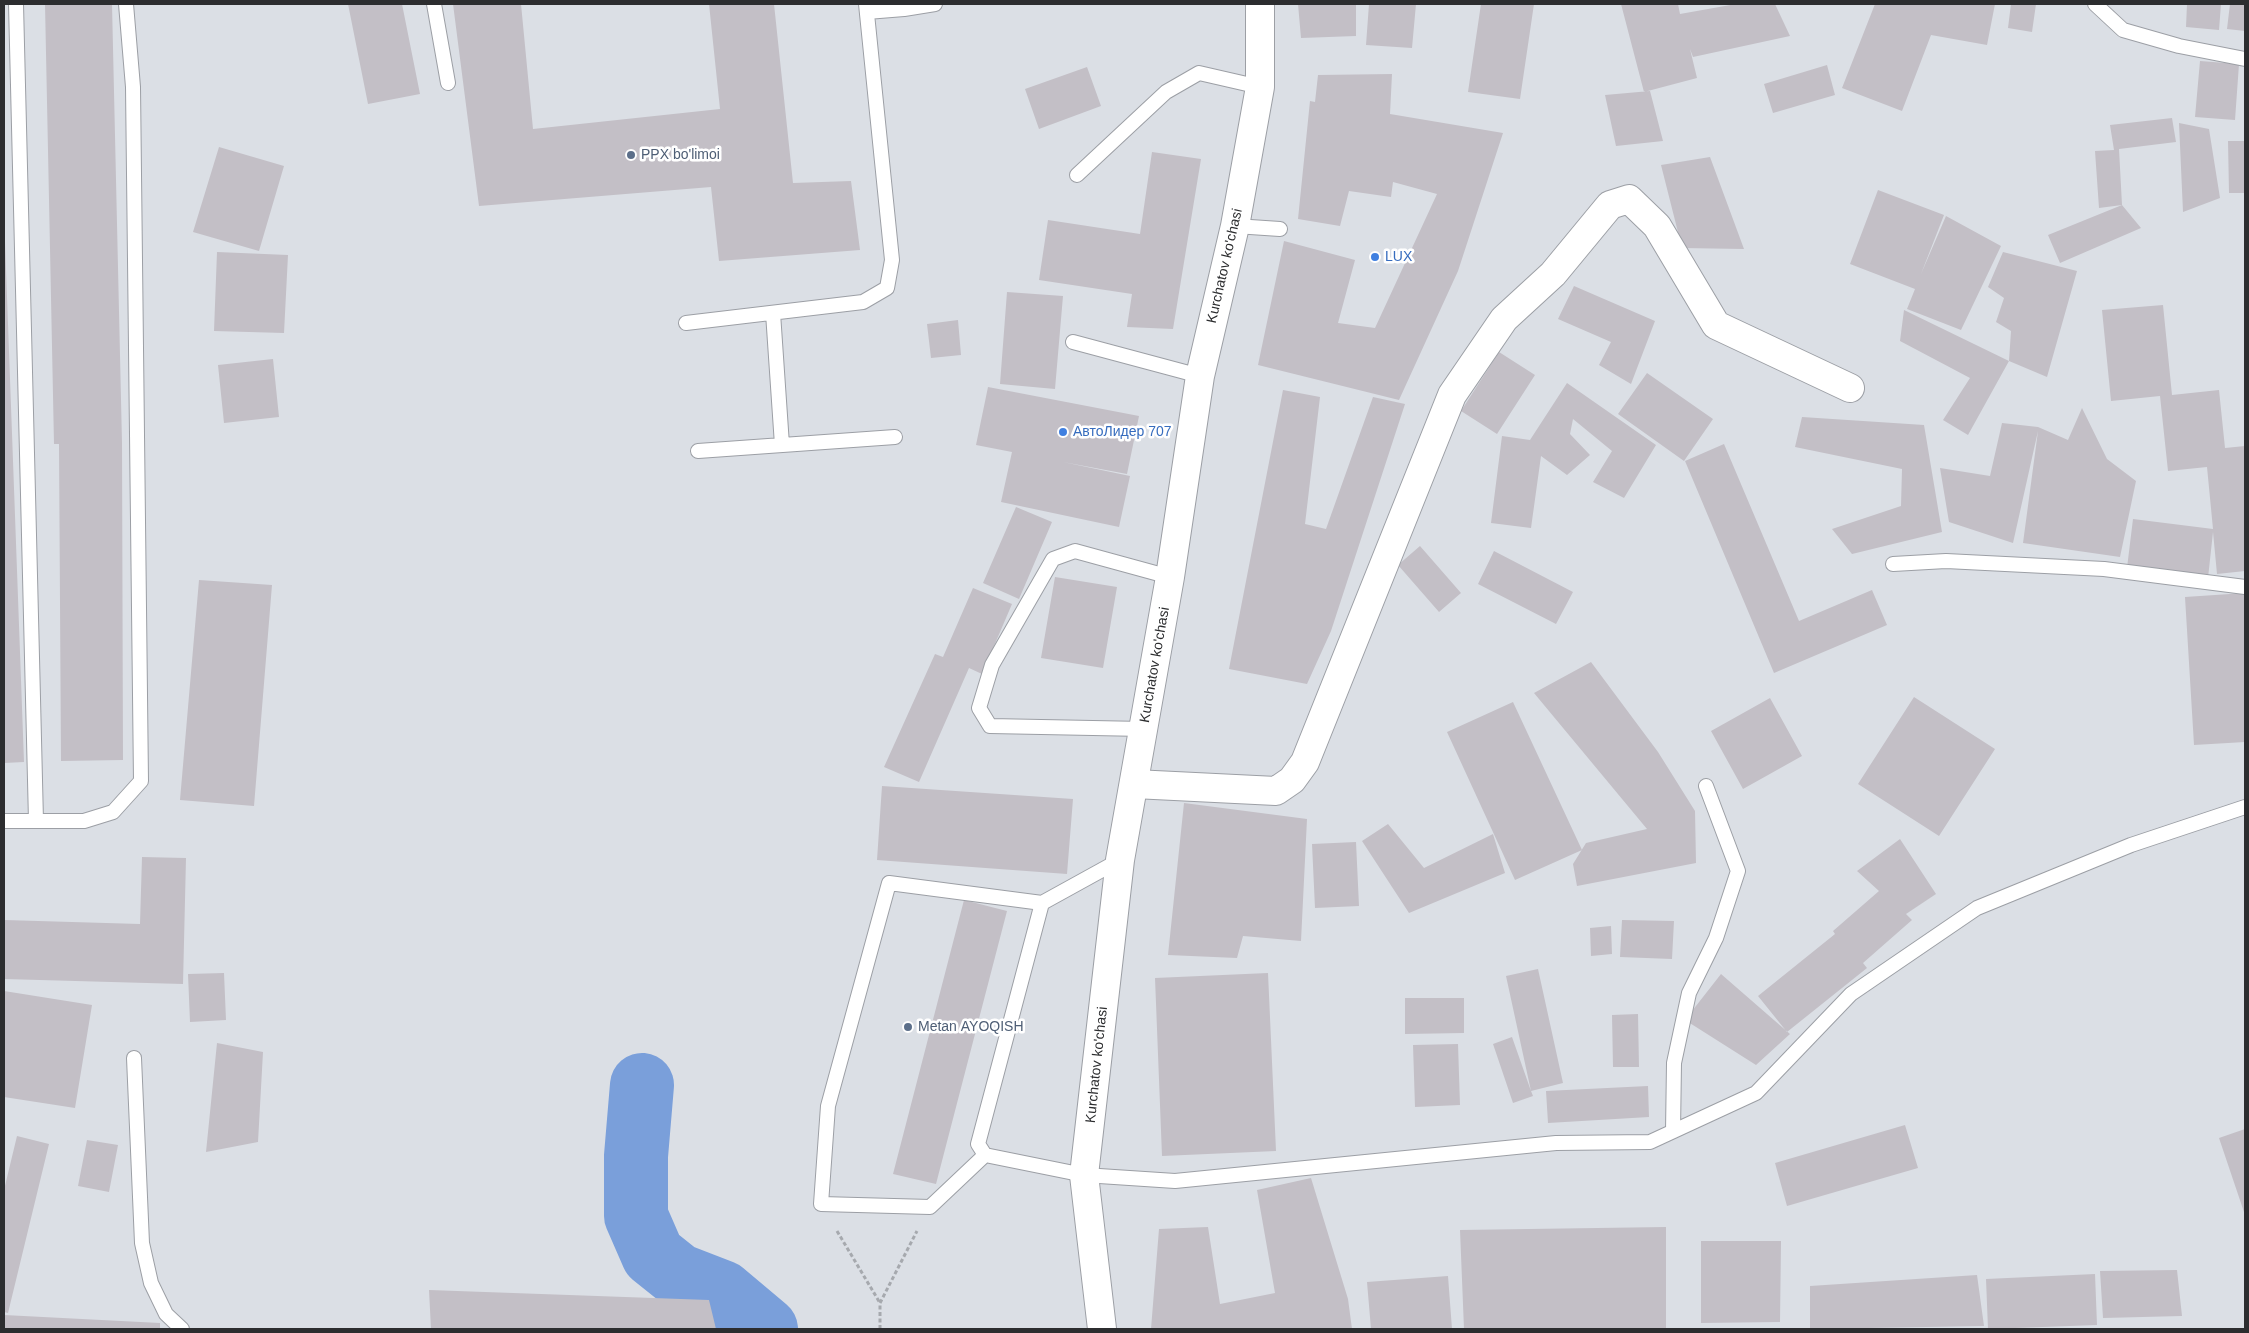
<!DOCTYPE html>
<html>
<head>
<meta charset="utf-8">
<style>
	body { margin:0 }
	#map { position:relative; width:2249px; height:1333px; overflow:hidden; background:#dbdfe5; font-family:Helvetica,sans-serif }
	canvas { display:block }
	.frame { position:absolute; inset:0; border:5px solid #2c2d2f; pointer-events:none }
</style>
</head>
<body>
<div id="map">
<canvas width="2249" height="1333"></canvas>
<div class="frame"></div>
</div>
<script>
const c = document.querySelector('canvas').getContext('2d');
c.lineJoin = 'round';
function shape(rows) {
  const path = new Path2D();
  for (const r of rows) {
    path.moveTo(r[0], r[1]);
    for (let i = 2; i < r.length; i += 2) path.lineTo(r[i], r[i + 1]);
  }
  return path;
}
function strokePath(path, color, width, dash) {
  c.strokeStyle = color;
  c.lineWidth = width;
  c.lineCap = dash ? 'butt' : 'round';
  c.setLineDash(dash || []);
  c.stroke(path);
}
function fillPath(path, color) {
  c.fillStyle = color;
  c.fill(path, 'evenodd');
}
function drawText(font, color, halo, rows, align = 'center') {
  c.font = font + ' Helvetica,sans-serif';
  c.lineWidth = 5;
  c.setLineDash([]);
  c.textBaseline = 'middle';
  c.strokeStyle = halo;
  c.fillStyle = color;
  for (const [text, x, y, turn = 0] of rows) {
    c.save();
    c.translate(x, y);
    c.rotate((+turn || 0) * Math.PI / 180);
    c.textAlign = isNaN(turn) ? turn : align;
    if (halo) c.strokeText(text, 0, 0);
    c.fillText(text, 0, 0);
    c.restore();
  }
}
const river = shape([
	[642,1085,636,1156,636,1216,653,1255,678,1275,722,1292,766,1329]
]);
const building = shape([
	[45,4,112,4,122,443,123,760,61,761,59,444,54,444],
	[348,4,402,4,420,94,368,104],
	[453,4,521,4,533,129,720,109,709,4,774,4,793,183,851,181,860,250,719,261,711,187,479,206],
	[1298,4,1356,4,1356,36,1301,38],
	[1369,4,1416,4,1412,48,1366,45],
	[1481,4,1534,4,1520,99,1468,92],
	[1621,4,1678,4,1680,14,1736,4,1775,4,1790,36,1693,57,1690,49,1697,78,1644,92],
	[1875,4,1995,4,1987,45,1931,35,1902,111,1842,88],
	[2011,4,2036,4,2032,32,2008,28],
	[2187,4,2221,4,2219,30,2186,27],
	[2230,4,2245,4,2245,31,2227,29],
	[2200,61,2239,64,2235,120,2195,117],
	[1827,65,1835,95,1773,113,1764,84],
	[1087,67,1101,106,1039,129,1025,89],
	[1392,74,1390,114,1503,133,1458,271,1399,400,1258,365,1284,241,1355,260,1338,323,1375,328,1437,194,1393,182,1391,197,1349,191,1340,226,1298,219,1310,101,1315,102,1318,75],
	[1650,91,1663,141,1616,146,1605,95],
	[2172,118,2176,142,2119,149,2122,205,2141,228,2060,263,2048,235,2122,205,2099,208,2095,151,2114,150,2110,125],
	[2179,123,2209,129,2220,198,2183,212],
	[2228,141,2245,141,2245,193,2229,193],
	[219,147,284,166,259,251,193,232],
	[1152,152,1201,159,1173,329,1127,327,1132,294,1039,280,1048,220,1140,234],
	[1710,157,1744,249,1682,248,1661,165],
	[1878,190,1944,215,1921,274,1946,216,2001,246,1961,330,1907,309,1915,289,1850,264],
	[4,242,5,242,24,762,4,763],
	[217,252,288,255,284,333,214,331],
	[2003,252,2077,271,2047,377,2009,361,1968,435,1943,420,1970,378,1900,341,1904,310,2009,361,2011,331,1996,322,2004,298,1988,287],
	[1574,286,1655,321,1631,384,1599,365,1611,342,1558,319],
	[1007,292,1063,296,1055,389,1000,384],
	[2163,305,2172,395,2219,390,2225,448,2245,446,2245,571,2217,574,2213,532,2208,578,2127,568,2133,519,2213,529,2207,467,2168,471,2160,396,2111,401,2102,310],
	[958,320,961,355,931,358,927,324],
	[1499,352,1535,375,1497,434,1461,411],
	[273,359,279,417,224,423,218,365],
	[1647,373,1713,419,1684,461,1618,414],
	[1567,383,1656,445,1624,498,1593,482,1612,451,1573,419,1570,434,1590,455,1567,475,1541,456,1531,528,1491,523,1502,436,1530,440],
	[988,387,1139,416,1127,474,1063,462,1130,476,1119,527,1001,502,1012,452,976,445],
	[1283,390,1320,397,1305,524,1326,529,1373,397,1405,404,1331,631,1307,684,1229,669],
	[2082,408,2107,459,2136,481,2120,557,2023,543,2038,431,2013,543,1949,522,1940,468,1990,476,2002,423,2038,427,2068,440],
	[1802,417,1924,425,1942,532,1852,554,1832,529,1901,506,1902,469,1795,447],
	[1724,444,1799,621,1872,590,1887,625,1774,673,1685,461],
	[1016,507,1052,522,1019,599,983,583],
	[1420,546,1461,593,1439,612,1398,565],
	[1494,551,1573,592,1556,624,1478,584],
	[1055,577,1117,587,1103,668,1041,658],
	[199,580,272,585,254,806,180,800],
	[973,588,1012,604,982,674,969,668,919,782,884,767,935,654,943,657],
	[2245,593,2245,742,2194,745,2185,597],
	[1591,662,1658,752,1695,811,1696,863,1577,886,1573,864,1586,843,1647,829,1534,693],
	[1914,697,1995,749,1939,836,1858,784],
	[1770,698,1802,756,1743,789,1711,731],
	[1513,702,1582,850,1515,880,1447,732],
	[882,786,1073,799,1067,874,877,860],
	[1184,803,1307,819,1301,941,1243,936,1237,958,1168,955],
	[1388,824,1424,868,1493,834,1505,873,1409,913,1362,841],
	[1900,839,1936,894,1906,914,1912,920,1863,963,1867,968,1787,1032,1758,996,1835,934,1833,931,1879,891,1857,871],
	[1356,842,1359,906,1315,908,1312,844],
	[142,857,186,858,183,984,4,979,4,920,140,924],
	[964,900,1007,911,936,1184,893,1174],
	[1622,920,1674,921,1672,959,1620,957],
	[1611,926,1612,954,1591,956,1590,928],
	[1538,969,1563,1083,1531,1091,1533,1096,1513,1103,1493,1044,1512,1037,1531,1091,1506,976],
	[224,973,226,1020,190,1022,188,974],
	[1268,973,1276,1151,1162,1156,1155,978],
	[1721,974,1790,1034,1756,1065,1685,1020],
	[4,991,92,1005,75,1108,4,1097],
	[1405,998,1464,998,1464,1033,1405,1034],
	[1638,1014,1639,1067,1613,1067,1612,1015],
	[217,1043,263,1052,258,1142,206,1152],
	[1458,1044,1460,1105,1415,1107,1413,1045],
	[1648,1086,1649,1117,1548,1123,1546,1091],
	[1905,1125,1918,1168,1787,1206,1775,1163],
	[2245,1129,2245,1215,2219,1138],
	[17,1136,49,1144,8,1313,4,1312,4,1190],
	[87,1140,118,1145,109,1192,78,1186],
	[1311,1178,1348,1299,1352,1329,1151,1329,1159,1229,1208,1227,1220,1304,1275,1293,1257,1190],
	[1666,1227,1666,1329,1464,1329,1460,1230],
	[1701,1241,1781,1241,1780,1322,1701,1323],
	[2177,1270,2182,1316,2103,1318,2100,1271],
	[2095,1274,2097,1325,1988,1329,1986,1279],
	[1977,1275,1984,1326,1810,1329,1810,1286],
	[1448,1276,1452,1329,1371,1329,1367,1282],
	[429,1290,709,1300,716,1329,431,1329],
	[4,1315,160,1323,160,1329,4,1329]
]);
const path = shape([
	[837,1231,880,1303],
	[880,1329,880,1303,917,1231]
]);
const service = shape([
	[16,4,36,821],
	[434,4,448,83],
	[2095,4,2123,30,2179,46,2245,59],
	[867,12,904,9,935,4],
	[1077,175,1166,92,1199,73,1260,87],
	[1235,226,1280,229],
	[773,313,782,445],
	[686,323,863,302,887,288,892,260,866,4],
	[1073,342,1200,376],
	[698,451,895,437],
	[1893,564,1946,561,2104,569,2245,587],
	[1144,729,990,726,979,708,992,665,1053,559,1075,551,1170,577],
	[4,821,84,821,113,812,141,781,133,87,126,4],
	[1120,860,1042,903,978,1144,985,1155,1084,1175,1175,1181,1556,1143,1650,1142,1756,1093,1851,994,1977,908,2131,845,2245,807],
	[134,1058,142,1243,151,1283,166,1314,182,1329],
	[1673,1131,1674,1063,1689,993,1716,938,1738,871,1706,786],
	[985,1155,930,1207,821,1204,828,1106,889,883,1042,903]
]);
const minor = shape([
	[1134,784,1276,791,1292,780,1305,762,1452,395,1504,319,1553,274,1610,205,1629,199,1657,226,1716,325,1850,388]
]);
const secondary = shape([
	[1102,1329,1084,1175,1120,860,1170,577,1200,376,1235,226,1260,87,1260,4]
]);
const markers = [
	[631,155,5,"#5c6f8a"],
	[1375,257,5,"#3f7fe0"],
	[1063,432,5,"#3f7fe0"],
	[908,1027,5,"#5c6f8a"]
];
const serviceNames = [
	["PPX bo'limoi",641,155],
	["Metan AYOQISH",918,1027]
];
const shopNames = [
	["LUX",1385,257],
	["АвтоЛидер 707",1073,432]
];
const streetNames = [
	["Kurchatov ko'chasi",1225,266,-77],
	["Kurchatov ko'chasi",1155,665,-80],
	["Kurchatov ko'chasi",1097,1065,-84]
];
strokePath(river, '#7a9fda', 64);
fillPath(building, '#c3bfc6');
strokePath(service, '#9c9fa5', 16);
strokePath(minor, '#9c9fa5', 30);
strokePath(secondary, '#9c9fa5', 30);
strokePath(path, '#a6a9ae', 3, [4, 2.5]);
strokePath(service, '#fff', 14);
strokePath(minor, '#fff', 28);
strokePath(secondary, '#fff', 28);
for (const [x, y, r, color] of markers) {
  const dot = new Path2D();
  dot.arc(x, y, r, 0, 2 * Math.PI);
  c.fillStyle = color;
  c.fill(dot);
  strokePath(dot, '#fff', 2);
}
drawText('14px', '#4e5e75', '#fff', serviceNames, 'left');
drawText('14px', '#366cbe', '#fff', shopNames, 'left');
drawText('14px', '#2c2d2f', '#fff', streetNames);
</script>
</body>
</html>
